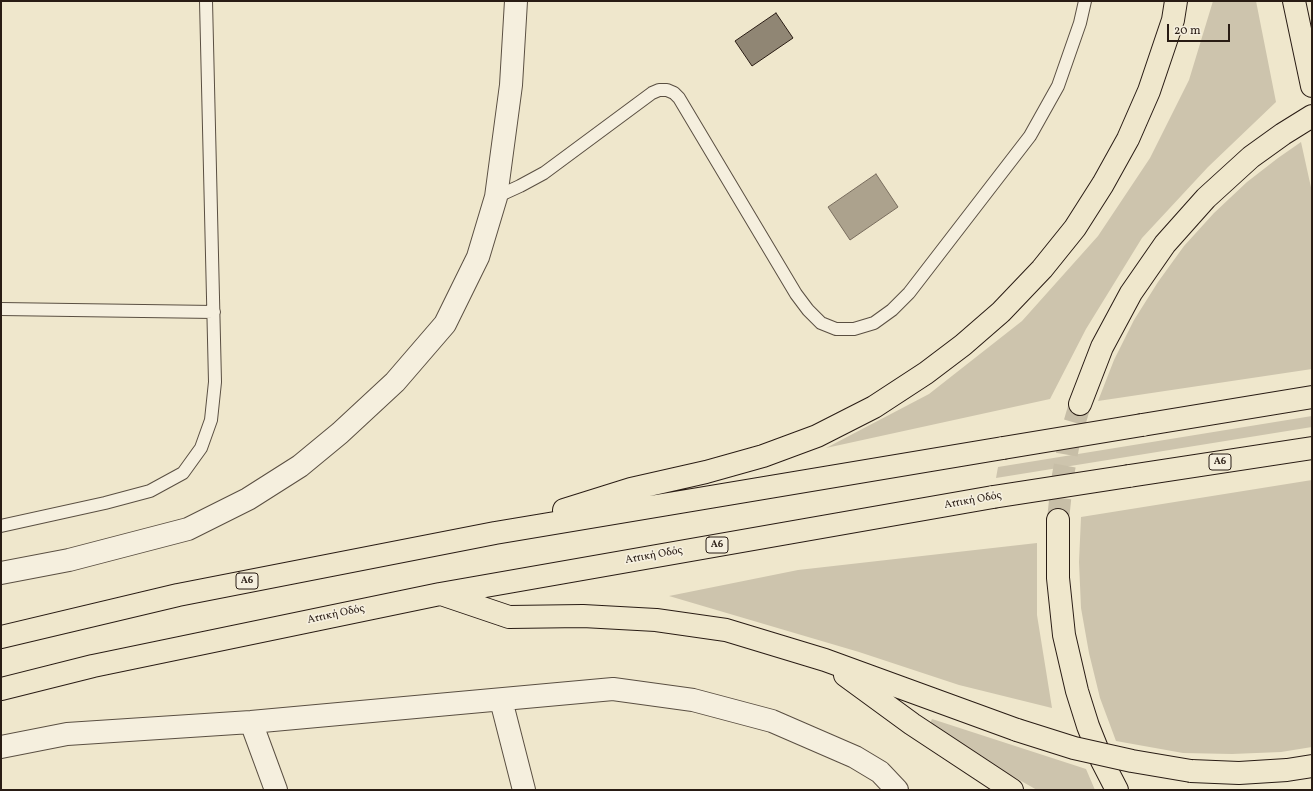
<!DOCTYPE html>
<html>
<head>
<meta charset="utf-8">
<style>
	body { margin:0 }
	#map { position:relative; width:1313px; height:791px; overflow:hidden; background:#efe7cc; font-family:Vollkorn,serif }
	canvas { display:block }
	.frame { position:absolute; inset:0; border:2px solid #291c14; pointer-events:none }
	.scale { position:absolute; left:1167px; top:24px; width:63px; height:18px; box-sizing:border-box; border:2px solid #291c14; border-top:0; padding-left:5px; font-size:12px; line-height:14px; white-space:nowrap; color:#291c14; -webkit-text-stroke:3px #f5efde; paint-order:stroke }
</style>
</head>
<body>
<div id="map">
<canvas width="1313" height="791"></canvas>
<div class="frame"></div>
<div class="scale">20 m</div>
</div>
<script>
const c = document.querySelector('canvas').getContext('2d');
c.lineJoin = 'round';
function fillPath(path, color) {
  c.fillStyle = color;
  c.fill(path, 'evenodd');
}
function shape(rows) {
  const path = new Path2D();
  for (const r of rows) {
    path.moveTo(r[0], r[1]);
    for (let i = 2; i < r.length; i += 2) path.lineTo(r[i], r[i + 1]);
  }
  return path;
}
function strokePath(path, color, width, dash) {
  c.strokeStyle = color;
  c.lineWidth = width;
  c.lineCap = dash ? 'butt' : 'round';
  c.setLineDash(dash || []);
  c.stroke(path);
}
function drawText(font, color, halo, rows, align = 'center') {
  c.font = font + ' Vollkorn,serif';
  c.lineWidth = 3.5;
  c.setLineDash([]);
  c.textBaseline = 'middle';
  c.strokeStyle = halo;
  c.fillStyle = color;
  for (const [text, x, y, turn = 0] of rows) {
    c.save();
    c.translate(x, y);
    c.rotate((+turn || 0) * Math.PI / 180);
    c.textAlign = isNaN(turn) ? turn : align;
    if (halo) c.strokeText(text, 0, 0);
    c.fillText(text, 0, 0);
    c.restore();
  }
}
const green = shape([
	[1213,1,1256,1,1276,102,1208,167,1142,238,1086,329,1050,399,826,448,929,394,1022,321,1098,236,1150,158,1189,80],
	[1301,142,1312,192,1312,369,1098,401,1114,360,1134,320,1158,282,1184,246,1214,213,1247,182,1278,158],
	[1312,416,1312,427,996,478,998,467],
	[1312,480,1312,747,1281,752,1232,754,1183,753,1116,741,1100,698,1089,653,1081,608,1079,562,1081,517],
	[1037,543,1037,615,1052,708,959,685,859,652,669,596,798,570],
	[932,719,1086,769,1095,790,1037,790,928,728]
]);
const water = shape([
	[876,174,898,207,850,240,828,207,876,174]
]);
const building = shape([
	[776,13,793,38,752,66,735,41,776,13]
]);
const highwayTunnel = shape([
	[1058,520,1062,481,1069,442,1080,404]
]);
const lane = shape([
	[496,197,520,186,544,173,652,93,659,90,667,90,674,93,679,98,796,294,808,310,821,323,836,329,854,329,874,323,892,310,909,293,1030,136,1058,86,1080,23,1085,1],
	[1,309,214,312],
	[1,526,105,503,150,491,183,473,201,448,211,420,215,382,206,1]
]);
const street = shape([
	[1,573,69,560,188,529,248,499,300,466,340,433,395,382,445,324,478,257,496,197,511,85,516,1],
	[501,700,524,790],
	[251,722,276,790],
	[1,747,67,734,251,722,613,689,693,700,772,721,855,757,880,772,897,790]
]);
const highway = shape([
	[1294,1,1312,86],
	[1080,404,1102,347,1131,293,1165,244,1206,198,1251,157,1283,134,1312,116],
	[1142,425,1312,397],
	[1129,476,1312,448],
	[564,510,631,489,706,472,763,456,817,436,874,407,926,373,963,345,1001,312,1042,269,1075,228,1103,184,1128,139,1149,91,1173,20,1176,1],
	[1058,520,1058,578,1064,635,1077,691,1088,726,1102,761,1117,790],
	[441,594,509,617,583,616,656,620,726,630,825,660,1017,730],
	[1,637,178,595,495,533,1003,448],
	[845,675,912,724,1012,790],
	[1,689,93,666,440,594,993,497],
	[1191,771,1239,773,1287,770,1312,766]
]);
const highwayBridge = shape([
	[1003,448,1142,425],
	[993,497,1129,476],
	[1017,730,1074,748,1132,761,1191,771]
]);
const shields = [
	[1220,462,22],
	[717,545,22],
	[247,581,22]
];
const shieldNames = [
	["Α6",1220,462],
	["Α6",717,545],
	["Α6",247,581]
];
const streetNames = [
	["Αττική Οδός",973,501,-10],
	["Αττική Οδός",654,556,-10],
	["Αττική Οδός",336,615,-12]
];
fillPath(green, '#cdc4ad');
fillPath(water, '#aca28d');
strokePath(water, '#786c5d', 1);
fillPath(building, '#908674');
strokePath(building, '#291c14', 1);
strokePath(highwayTunnel, '#c7bea7', 22, [22, 11]);
strokePath(lane, '#5a4f42', 14);
strokePath(street, '#5a4f42', 24);
strokePath(highway, '#291c14', 24);
strokePath(lane, '#f5efde', 12);
strokePath(street, '#f5efde', 22);
strokePath(highway, '#efe7cc', 22);
strokePath(highwayBridge, '#291c14', 24, []);
strokePath(highwayBridge, '#efe7cc', 22);
for (const [x, y, w] of shields) {
  const box = new Path2D();
  box.roundRect(x - w / 2, y - 8, w, 16, 3);
  c.fillStyle = '#f5efde';
  c.fill(box);
  strokePath(box, '#291c14', 1);
}
drawText('bold 10px', '#291c14', null, shieldNames);
drawText('11px', '#291c14', '#f5efde', streetNames);
</script>
</body>
</html>
